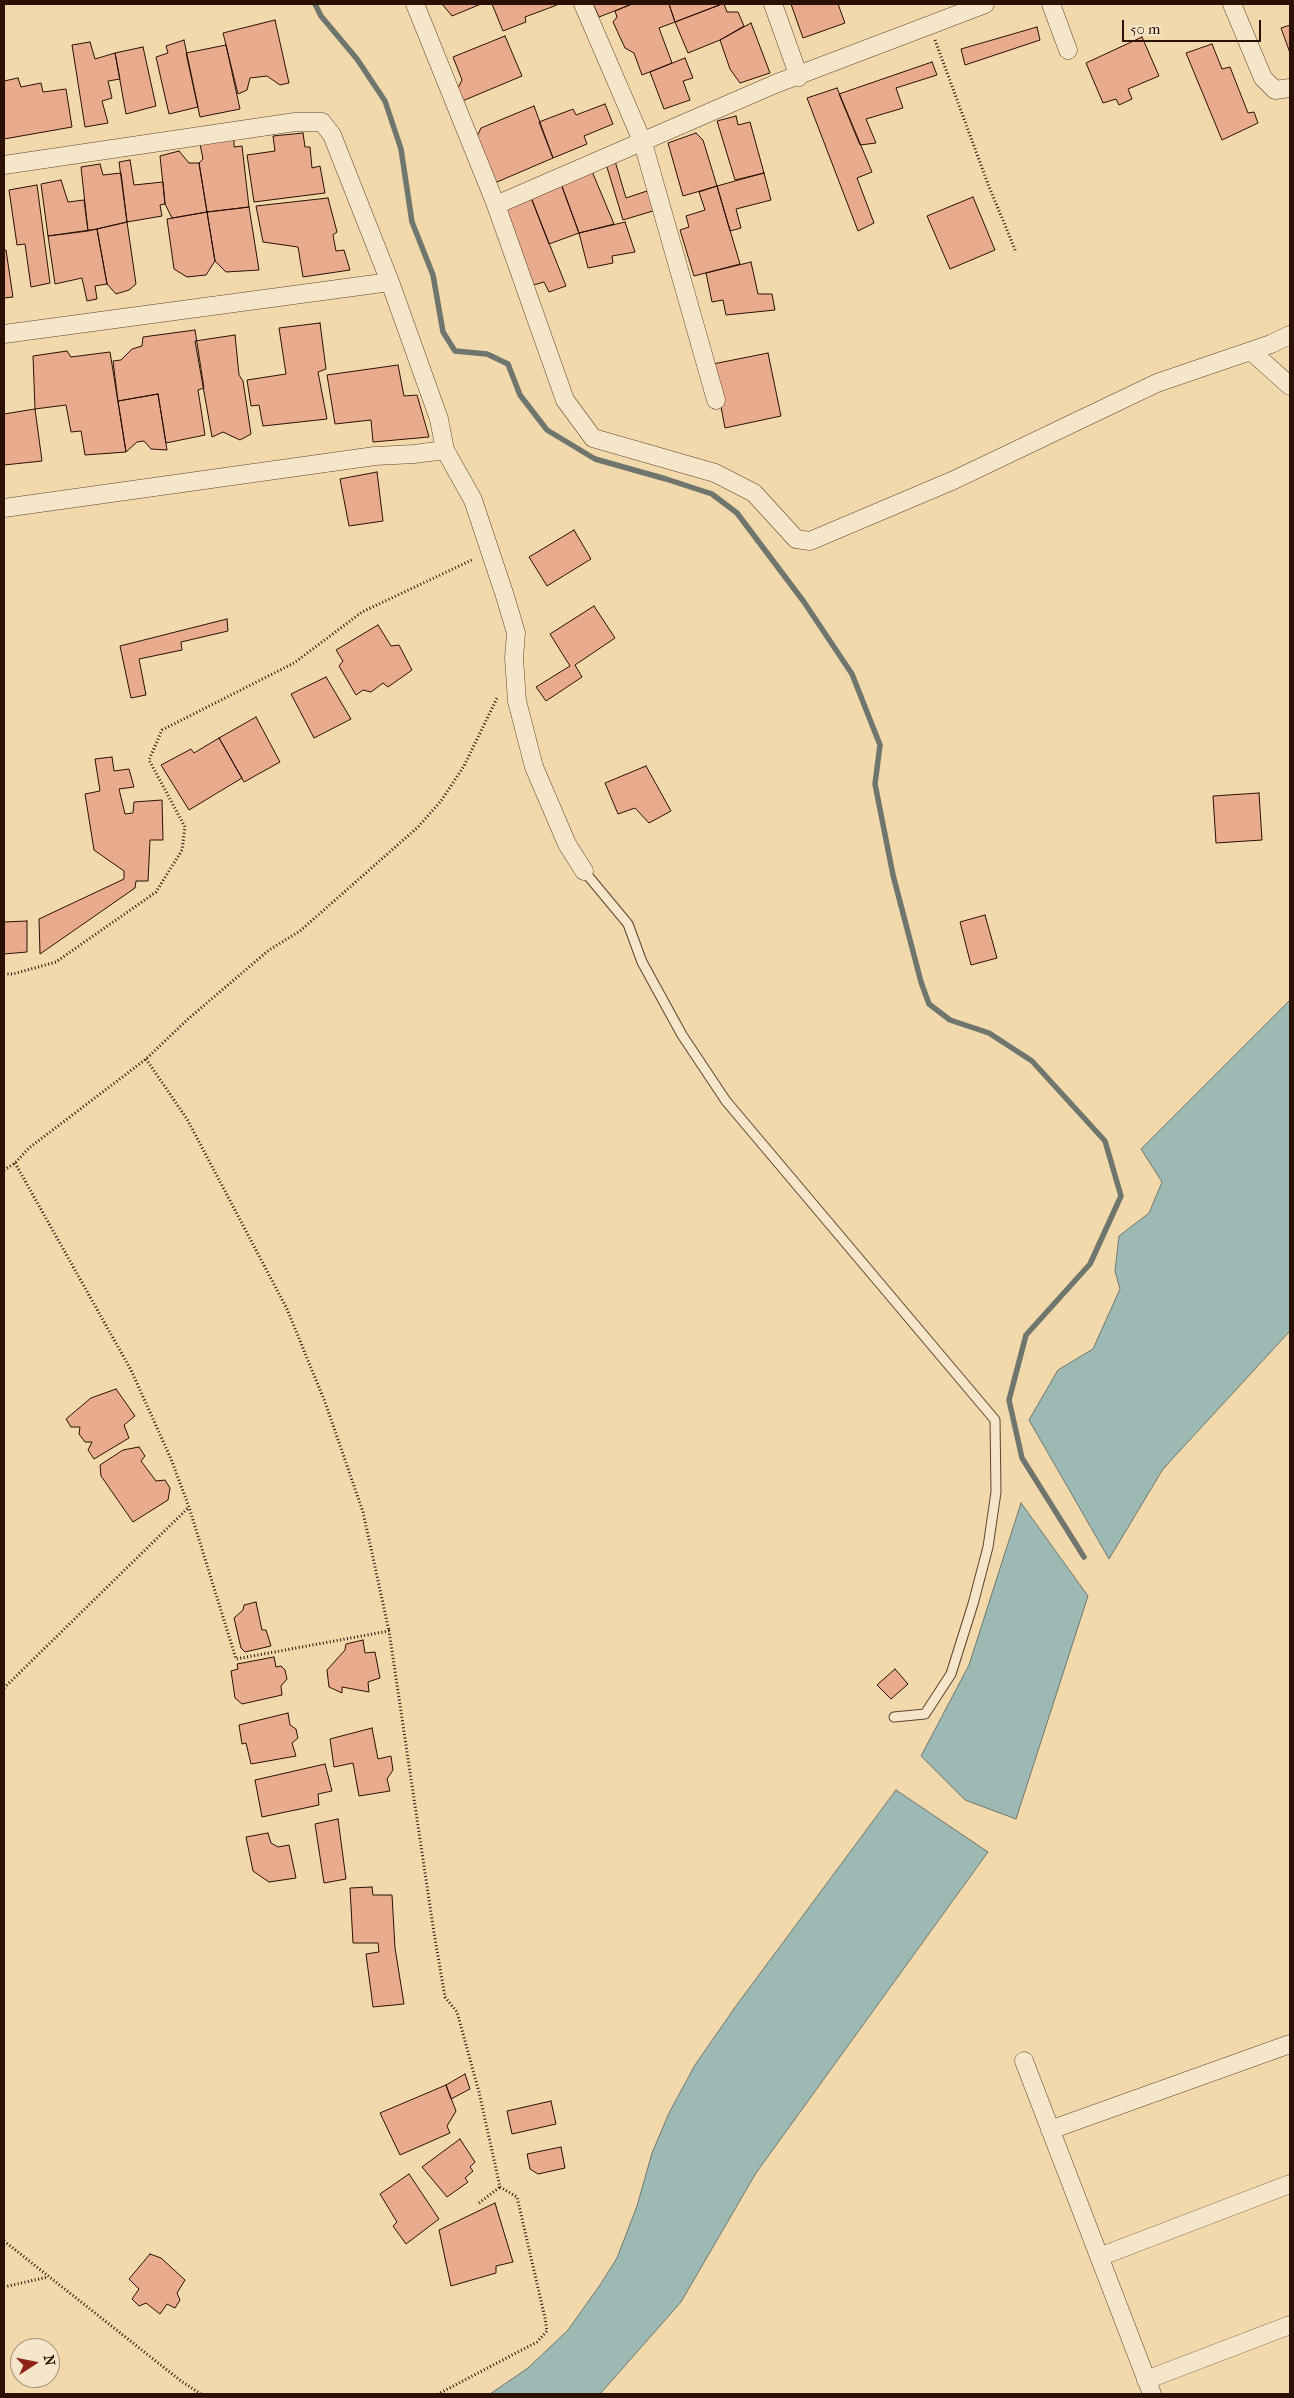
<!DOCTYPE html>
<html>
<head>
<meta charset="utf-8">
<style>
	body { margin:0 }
	#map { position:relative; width:1294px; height:2398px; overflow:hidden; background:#f1d9ac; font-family:"IM FELL French Canon",serif }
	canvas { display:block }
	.frame { position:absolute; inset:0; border:5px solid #2a1104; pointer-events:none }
	.north { position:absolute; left:10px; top:2338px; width:50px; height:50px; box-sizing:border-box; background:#f6e6c9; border:1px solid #a4917a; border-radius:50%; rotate:79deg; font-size:14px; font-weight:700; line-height:20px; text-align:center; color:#2a1104 }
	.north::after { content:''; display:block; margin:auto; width:18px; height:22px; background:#8f2418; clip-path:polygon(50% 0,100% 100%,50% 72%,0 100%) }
	.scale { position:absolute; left:1122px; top:20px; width:139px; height:22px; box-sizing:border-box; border:2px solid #2a1104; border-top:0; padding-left:6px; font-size:15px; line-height:18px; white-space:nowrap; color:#2a1104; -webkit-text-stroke:4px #f6e6c9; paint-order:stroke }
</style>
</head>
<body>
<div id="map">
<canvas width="1294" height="2398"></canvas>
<div class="frame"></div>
<div class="north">N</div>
<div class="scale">50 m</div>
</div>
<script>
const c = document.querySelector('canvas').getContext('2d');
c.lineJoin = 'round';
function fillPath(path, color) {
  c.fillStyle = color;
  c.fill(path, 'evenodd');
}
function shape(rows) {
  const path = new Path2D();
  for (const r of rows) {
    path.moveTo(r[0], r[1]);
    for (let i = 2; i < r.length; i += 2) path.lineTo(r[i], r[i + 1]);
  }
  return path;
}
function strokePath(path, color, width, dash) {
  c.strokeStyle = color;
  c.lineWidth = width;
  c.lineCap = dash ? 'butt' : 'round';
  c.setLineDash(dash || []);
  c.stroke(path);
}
const water = shape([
	[1290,1000,1290,1331,1163,1469,1109,1559,1029,1420,1058,1370,1093,1349,1120,1289,1115,1271,1119,1236,1149,1213,1162,1182,1141,1149,1290,1000],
	[1021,1503,1088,1596,1016,1819,965,1800,921,1756,969,1665,1021,1503],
	[896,1790,988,1852,756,2173,681,2302,600,2394,490,2394,528,2368,568,2330,600,2285,617,2258,637,2206,652,2153,669,2113,695,2065,736,2006,896,1790]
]);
const stream = shape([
	[315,4,321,16,357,59,385,101,401,149,412,222,433,275,443,332,455,351,487,354,508,364,520,395,547,430,595,459,666,479,712,494,737,513,804,602,852,674,880,745,875,784,893,875,921,982,929,1004,950,1020,989,1033,1032,1061,1105,1141,1121,1196,1090,1264,1026,1335,1009,1400,1022,1458,1084,1557]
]);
const building = shape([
	[442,4,481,4,452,16,442,4],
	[492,4,556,4,557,5,525,17,526,22,503,31,492,4],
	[593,4,632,4,599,17,593,4],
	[632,4,669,4,675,22,659,28,672,63,642,75,634,53,625,48,613,22,617,17,615,11,632,4],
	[669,4,722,4,675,22,669,4],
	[722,4,724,4,727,12,738,12,744,26,720,40,688,53,675,22,722,4],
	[791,4,838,4,845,23,803,38,791,4],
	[275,20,289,83,280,85,267,76,250,78,247,90,238,94,223,33,275,20],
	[751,23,770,73,740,83,730,69,720,40,751,23],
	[1290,25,1290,53,1281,28,1290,25],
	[1037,27,1040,40,965,65,961,49,1037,27],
	[505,36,522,76,460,102,456,92,462,80,453,57,505,36],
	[1142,37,1159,76,1128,89,1132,99,1119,105,1116,99,1103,103,1086,63,1142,37],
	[184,40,198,107,169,114,156,57,168,53,166,46,184,40],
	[90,42,95,59,115,53,120,79,108,81,112,98,102,101,108,123,85,127,72,45,90,42],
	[1212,44,1222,69,1230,67,1248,113,1254,112,1258,123,1222,140,1186,53,1212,44],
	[226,45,240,109,200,117,186,53,226,45],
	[143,47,156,106,126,114,115,53,143,47],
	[685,58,693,78,683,81,690,100,664,109,650,72,685,58],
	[932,62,937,75,896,88,903,108,866,119,876,143,860,145,839,94,932,62],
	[18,78,21,87,41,83,43,92,66,89,72,127,4,139,4,81,18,78],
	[837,88,872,172,857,178,874,223,858,231,807,98,837,88],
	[605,104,613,124,584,136,587,144,553,158,539,122,573,109,576,115,605,104],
	[534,106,553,158,490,185,473,145,481,128,534,106],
	[736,116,738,125,750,122,764,173,735,180,717,121,736,116],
	[303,133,305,147,310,147,312,168,320,166,325,193,254,202,247,155,275,151,273,136,303,133],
	[696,133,703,140,717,186,683,196,668,143,696,133],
	[234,138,234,147,242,146,249,207,207,212,199,163,203,159,200,144,234,138],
	[179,151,189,163,199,163,207,212,172,218,165,204,160,156,179,151],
	[130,160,134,185,163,182,165,204,160,205,162,216,127,222,119,162,130,160],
	[615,161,626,198,650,190,656,210,623,220,606,164,615,161],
	[100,164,103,175,121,173,127,222,88,231,81,167,100,164],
	[591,169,614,224,579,233,560,181,591,169],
	[764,173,771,200,736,209,741,228,730,231,717,186,764,173],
	[61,180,68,202,84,200,88,231,48,236,41,184,61,180],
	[560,181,579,233,549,244,530,195,560,181],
	[37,185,50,283,31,287,25,244,17,245,9,190,37,185],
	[717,186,740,264,694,276,680,230,689,227,686,216,705,210,699,192,717,186],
	[530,195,566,286,549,292,544,282,530,286,498,208,530,195],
	[973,197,995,250,950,269,927,216,973,197],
	[328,198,337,232,333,235,336,251,344,250,350,270,303,277,298,247,263,242,256,206,328,198],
	[249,207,259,270,226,272,215,261,207,212,249,207],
	[207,212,215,261,206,275,187,277,174,269,167,219,207,212],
	[127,222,136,284,129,290,116,294,107,284,97,229,127,222],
	[625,222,635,252,612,256,613,263,588,268,579,233,625,222],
	[97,229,107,284,95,286,97,299,87,301,82,278,55,284,48,236,97,229],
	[4,250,6,250,13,297,4,298,4,250],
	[751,262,758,294,772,294,775,310,726,315,723,300,712,302,706,273,751,262],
	[320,323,326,369,318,372,327,419,263,426,259,405,251,406,247,380,286,374,279,328,320,323],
	[195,330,204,388,198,390,205,435,166,443,158,394,118,401,113,361,121,360,132,349,142,346,143,337,195,330],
	[235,335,239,375,243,381,251,434,240,440,223,432,212,437,195,341,235,335],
	[67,351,71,357,110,352,126,452,85,455,81,431,71,432,66,405,35,409,33,356,67,351],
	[768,353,781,416,725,428,713,364,768,353],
	[398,365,404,396,417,395,429,437,373,442,371,420,335,424,327,375,398,365],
	[158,394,167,450,151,449,144,441,137,442,126,452,118,401,158,394],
	[35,409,42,461,4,465,4,414,35,409],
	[377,472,383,521,349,526,340,479,377,472],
	[574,530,591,559,547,586,529,557,574,530],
	[594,606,615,638,575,665,582,677,546,701,536,687,570,666,550,634,594,606],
	[227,619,228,631,181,642,182,650,139,659,146,695,131,698,120,646,227,619],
	[378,625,391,646,399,645,412,670,388,687,383,683,371,692,363,690,356,695,339,666,343,661,336,650,378,625],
	[326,677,351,719,314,738,291,694,326,677],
	[256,717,280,762,244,782,219,738,256,717],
	[219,738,242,778,189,810,161,765,191,749,194,753,219,738],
	[112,757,114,771,129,769,134,787,119,789,125,814,133,813,134,802,162,800,163,840,150,840,148,881,136,881,135,888,40,954,39,919,124,879,124,871,94,850,85,794,100,791,95,759,112,757],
	[646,766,671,811,649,823,635,808,618,814,605,783,646,766],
	[1259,793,1262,840,1216,843,1213,796,1259,793],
	[985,915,997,958,971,965,960,922,985,915],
	[27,921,27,952,4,954,4,922,27,921],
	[116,1389,135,1416,124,1425,129,1438,94,1459,88,1450,92,1442,85,1442,79,1434,80,1427,71,1427,66,1419,91,1398,116,1389],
	[139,1447,145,1456,141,1461,156,1481,165,1480,170,1488,168,1500,133,1522,101,1476,100,1465,123,1450,139,1447],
	[256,1602,262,1630,266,1630,271,1646,245,1652,241,1648,234,1618,243,1610,244,1605,256,1602],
	[363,1640,365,1653,375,1652,380,1678,368,1682,369,1692,342,1687,342,1693,329,1687,327,1670,345,1650,346,1644,363,1640],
	[274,1657,276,1667,281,1666,285,1670,287,1679,281,1686,282,1695,242,1704,235,1698,231,1671,238,1669,237,1664,274,1657],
	[895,1669,908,1684,891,1699,877,1685,895,1669],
	[288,1713,290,1725,296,1729,298,1738,292,1743,296,1756,251,1764,246,1743,242,1744,239,1725,288,1713],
	[372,1728,378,1759,391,1756,393,1770,387,1779,390,1791,359,1796,353,1763,334,1767,330,1739,372,1728],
	[325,1764,332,1791,318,1794,319,1805,262,1817,255,1780,325,1764],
	[338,1819,346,1879,324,1883,315,1824,338,1819],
	[268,1833,271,1843,278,1847,289,1845,296,1878,269,1882,253,1871,246,1837,268,1833],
	[372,1887,373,1895,392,1895,395,1948,404,2004,373,2007,366,1954,379,1952,378,1943,353,1943,350,1888,372,1887],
	[465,2074,470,2089,451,2099,446,2085,465,2074],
	[446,2085,456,2111,447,2126,450,2133,400,2155,380,2113,446,2085],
	[551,2101,556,2124,512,2134,507,2111,551,2101],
	[460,2139,475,2162,470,2167,473,2171,465,2178,468,2182,447,2197,422,2167,460,2139],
	[561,2147,565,2168,538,2174,530,2169,527,2154,561,2147],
	[409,2174,439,2219,406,2244,393,2226,397,2222,380,2194,409,2174],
	[495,2203,513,2262,496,2266,496,2273,451,2286,439,2230,495,2203],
	[150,2254,161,2258,185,2280,177,2293,180,2300,175,2308,167,2304,160,2314,146,2303,139,2306,132,2299,139,2289,129,2279,150,2254]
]);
const path = shape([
	[935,40,988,184,1016,252],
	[4,974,13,974,56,962,156,892,182,850,185,827,149,760,162,730,294,663,362,612,474,559],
	[146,1059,187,1119,287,1309,325,1402,363,1512,389,1631],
	[15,1163,131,1370,171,1459,189,1507,236,1659,389,1631,434,1933,445,1997,457,2012,479,2092,500,2187,517,2197,545,2318,547,2331,537,2342,438,2394],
	[4,1170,15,1163,29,1148,146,1059,188,1019,269,950,300,931,418,827,441,801,464,766,498,696],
	[4,1688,189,1507],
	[479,2203,500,2187],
	[4,2241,181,2381,201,2394],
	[4,2287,48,2277]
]);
const service = shape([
	[584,871,628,924,642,962,682,1035,726,1101,995,1420,996,1492,988,1547,973,1604,951,1674,925,1714,894,1717]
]);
const minor = shape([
	[415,4,496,205,565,400,593,438,715,473,754,493,796,539,810,541,954,480,1157,383,1271,344,1290,335],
	[583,4,643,143,716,400],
	[773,4,799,77],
	[1051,4,1068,50],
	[1232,4,1263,78,1275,90,1290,88],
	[4,165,295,122,322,122,332,135,390,282,439,419,445,450,414,454,375,456,4,508],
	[496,205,775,84,985,4],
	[4,334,390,282],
	[1251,351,1290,386],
	[445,450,473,500,505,596,516,633,514,658,517,701,534,767,567,844,584,871],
	[1024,2061,1152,2394],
	[1050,2130,1290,2044],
	[1099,2257,1290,2184],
	[1146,2380,1290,2325]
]);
fillPath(water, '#9db9b3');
strokePath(water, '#6f766d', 1);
strokePath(stream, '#6f766d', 5.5);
fillPath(building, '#e9ab8d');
strokePath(building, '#2a1104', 1);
strokePath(service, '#5c432e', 11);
strokePath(minor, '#5c432e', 19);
strokePath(path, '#2a1104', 3, [1, 2.5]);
strokePath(service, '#f6e6c9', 9);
strokePath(minor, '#f6e6c9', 18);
</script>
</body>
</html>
